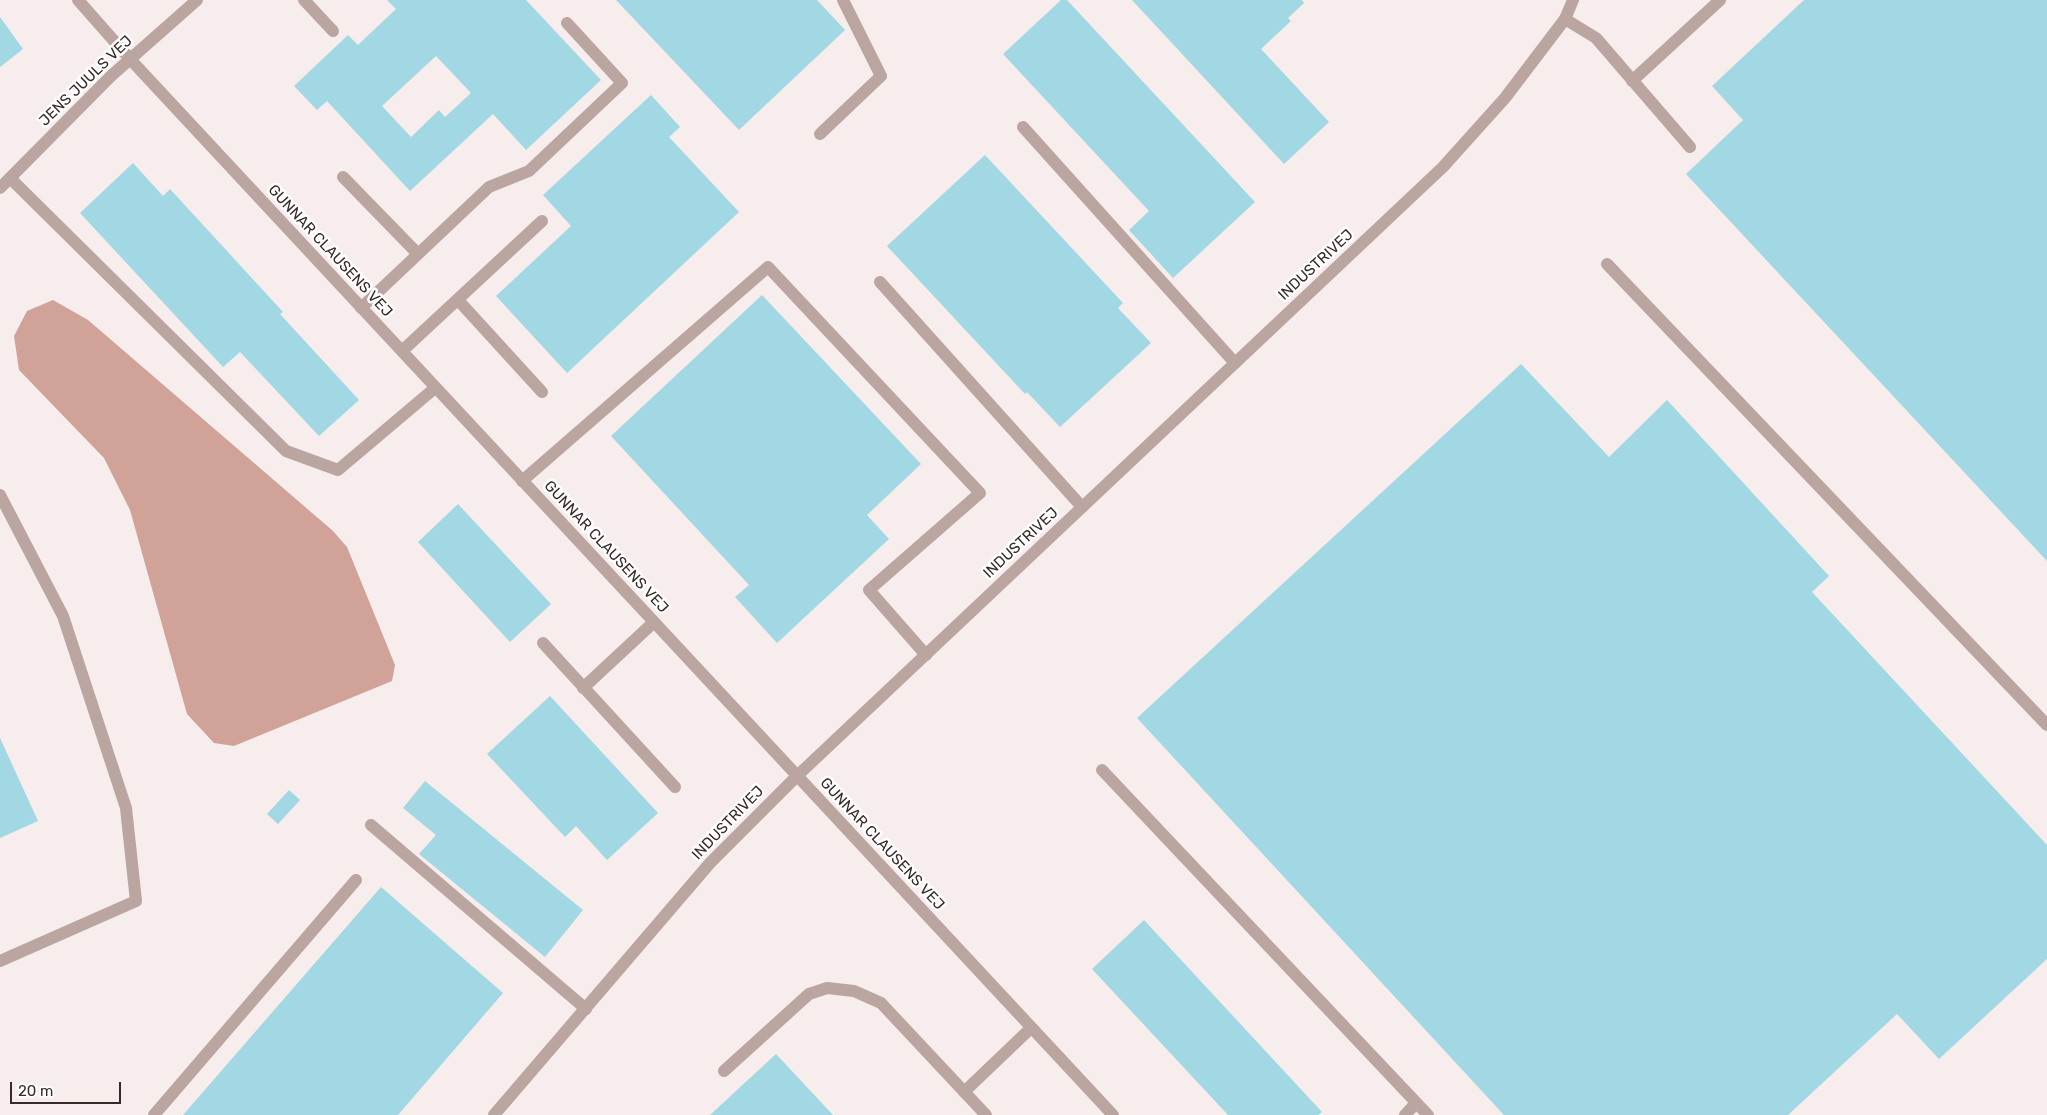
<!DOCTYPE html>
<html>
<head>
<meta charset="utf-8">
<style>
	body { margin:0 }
	#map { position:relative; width:2047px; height:1115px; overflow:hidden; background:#fbfbfb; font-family:Rubik,sans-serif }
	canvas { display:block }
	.scale { position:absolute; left:10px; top:1082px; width:111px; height:22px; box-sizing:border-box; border:2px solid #372a28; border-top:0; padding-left:6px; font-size:15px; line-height:18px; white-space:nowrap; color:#372a28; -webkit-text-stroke:4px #fff; paint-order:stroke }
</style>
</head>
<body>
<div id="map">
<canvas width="2047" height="1115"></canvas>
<div class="scale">20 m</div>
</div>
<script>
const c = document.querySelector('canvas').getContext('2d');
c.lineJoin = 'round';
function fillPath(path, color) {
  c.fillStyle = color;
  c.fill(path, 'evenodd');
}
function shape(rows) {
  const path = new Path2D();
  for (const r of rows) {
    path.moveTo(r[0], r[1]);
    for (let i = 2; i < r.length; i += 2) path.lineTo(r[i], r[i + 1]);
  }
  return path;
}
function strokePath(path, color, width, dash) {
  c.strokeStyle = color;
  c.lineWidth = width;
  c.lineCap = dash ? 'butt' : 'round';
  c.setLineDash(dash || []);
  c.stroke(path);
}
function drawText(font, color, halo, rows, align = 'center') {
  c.font = font + ' Rubik,sans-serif';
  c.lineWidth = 5;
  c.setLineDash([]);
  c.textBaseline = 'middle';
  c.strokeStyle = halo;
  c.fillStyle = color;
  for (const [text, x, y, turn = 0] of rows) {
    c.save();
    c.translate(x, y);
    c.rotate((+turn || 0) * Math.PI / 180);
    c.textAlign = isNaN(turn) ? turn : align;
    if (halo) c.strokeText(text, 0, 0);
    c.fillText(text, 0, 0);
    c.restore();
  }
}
const built = shape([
	[0,0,2047,0,2047,1115,0,1115]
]);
const water = shape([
	[53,300,88,320,333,531,347,547,395,665,392,681,234,746,214,743,187,714,130,510,104,458,19,370,14,336,27,311]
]);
const building = shape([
	[387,0,526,0,601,80,526,150,493,114,410,191,327,101,317,110,294,86,348,35,358,45,396,9],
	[436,56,471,93,445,117,439,110,411,137,382,106],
	[616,0,817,0,845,30,739,130],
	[1061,0,1067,0,1255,202,1173,278,1129,230,1149,211,1003,54],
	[1132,0,1302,0,1304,3,1288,18,1291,21,1261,49,1329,122,1284,164],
	[1804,0,2047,0,2047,561,1686,174,1743,120,1712,86],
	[0,17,23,49,0,67],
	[651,95,680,127,669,137,739,212,567,373,496,296,571,226,543,195],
	[985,155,1123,303,1118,308,1151,343,1060,427,1027,392,1025,394,887,246],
	[133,163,163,196,170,189,283,312,280,314,359,400,319,436,240,352,223,367,80,213],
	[762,295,921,464,867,515,889,539,777,643,735,597,749,585,611,436],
	[1521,364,1609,457,1667,400,1829,576,1812,592,2047,845,2047,959,1939,1059,1897,1014,1788,1115,1504,1115,1137,718],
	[458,504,551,604,510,642,418,542],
	[550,696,658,813,607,860,576,826,565,837,487,754],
	[0,738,38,821,0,838],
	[425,781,583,910,545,957,419,854,436,835,403,808],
	[289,790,300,800,278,824,267,814],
	[381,887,503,993,398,1115,183,1115],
	[1144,920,1322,1112,1318,1115,1228,1115,1092,969],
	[776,1054,833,1115,710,1115]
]);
const service = shape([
	[304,0,333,31],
	[1565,19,1596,38,1690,147],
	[1632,81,1720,0],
	[1023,127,1235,363],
	[820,134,881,76,843,0],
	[343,177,418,254],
	[10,178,286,451,338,470,435,388],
	[1607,264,2047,725],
	[880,282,1082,507],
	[458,300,542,392],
	[361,308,489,187,529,171,622,83,567,23],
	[402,351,542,221],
	[522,481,768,267,980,493,869,590,926,655],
	[0,495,63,616,126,808,136,901,0,961],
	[543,643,675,787],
	[583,688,654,622],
	[1102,770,1428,1115],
	[371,825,586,1009],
	[724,1071,809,994,827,988,854,991,881,1003,986,1115],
	[964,1092,1031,1028],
	[154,1115,356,880],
	[1405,1115,1416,1103]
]);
const minor = shape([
	[78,0,130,59,1113,1115],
	[0,188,111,76,197,0],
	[494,1115,710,863,797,776,1443,167,1505,98,1565,19,1573,0]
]);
const streetNames = [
	["JENS JUULS VEJ",86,81,-44],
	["GUNNAR CLAUSENS VEJ",330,251,47],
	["INDUSTRIVEJ",1316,265,-43],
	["INDUSTRIVEJ",1021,543,-43],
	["GUNNAR CLAUSENS VEJ",606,547,47],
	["INDUSTRIVEJ",728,823,-46],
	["GUNNAR CLAUSENS VEJ",882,844,47]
];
fillPath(built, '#f6edec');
fillPath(water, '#d1a298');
fillPath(building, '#a2d8e4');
strokePath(service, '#baa5a0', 12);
strokePath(minor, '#baa5a0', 12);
drawText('15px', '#372a28', '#fff', streetNames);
</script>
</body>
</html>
